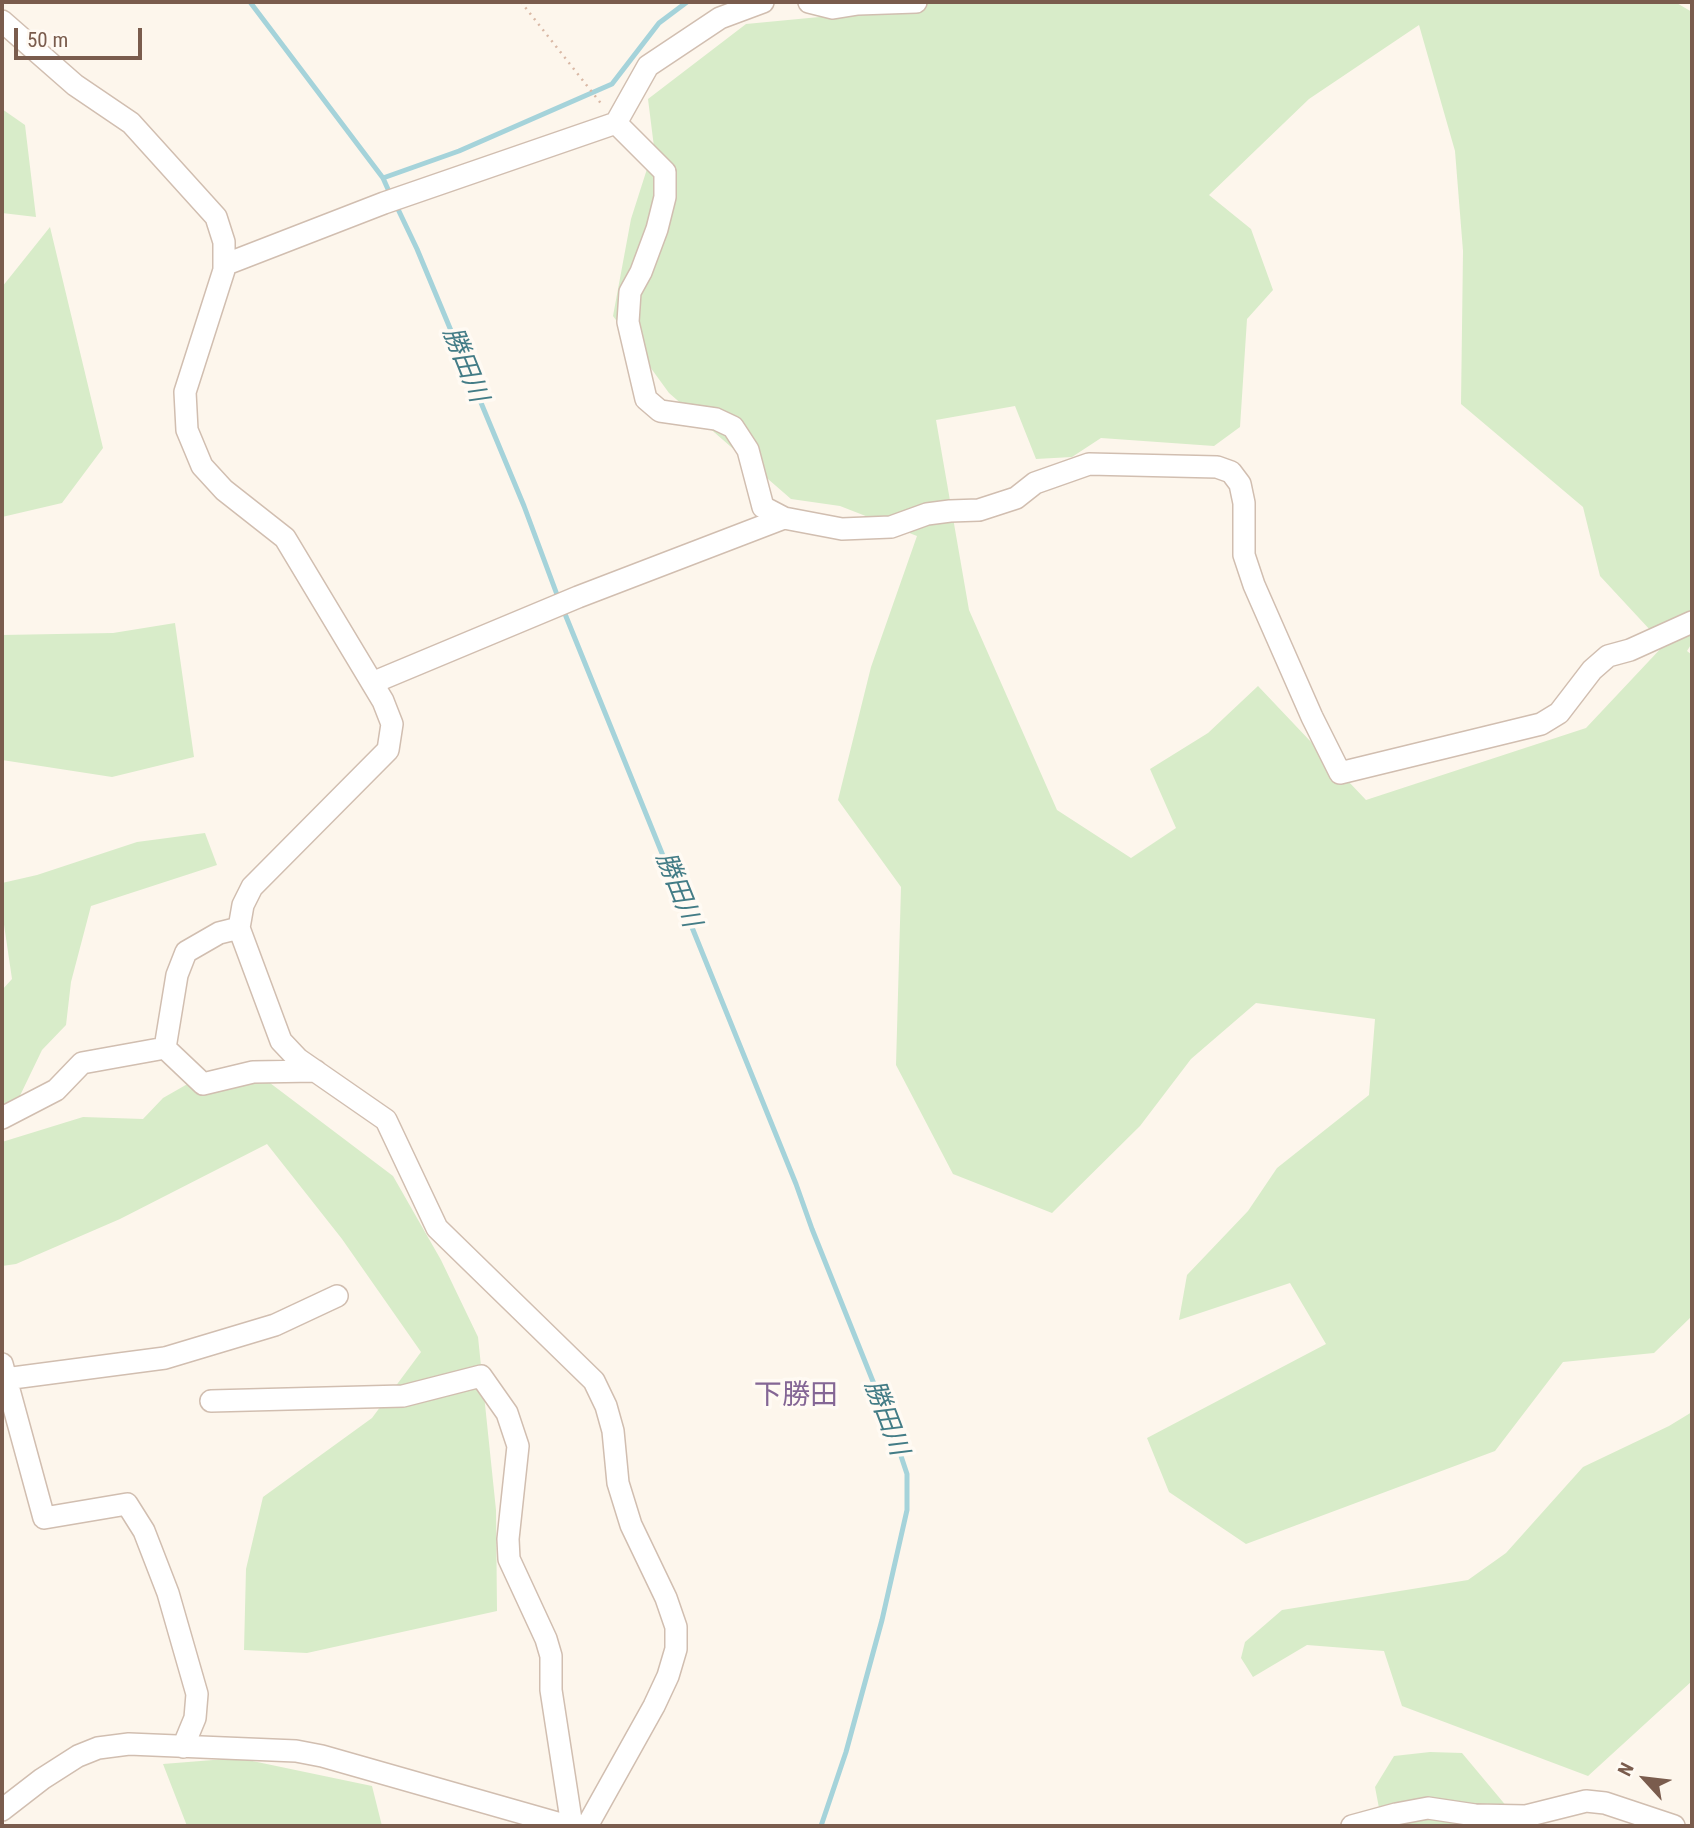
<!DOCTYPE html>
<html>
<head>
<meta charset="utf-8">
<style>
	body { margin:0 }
	#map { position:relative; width:1694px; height:1828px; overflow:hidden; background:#fdf6ec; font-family:"Roboto Condensed",sans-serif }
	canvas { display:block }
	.frame { position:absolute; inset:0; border:4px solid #7a5c4d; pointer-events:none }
	.north { position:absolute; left:1610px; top:1744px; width:70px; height:70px; -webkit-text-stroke:5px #fffaf3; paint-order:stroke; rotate:297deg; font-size:19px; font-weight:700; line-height:28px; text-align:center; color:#7a5c4d }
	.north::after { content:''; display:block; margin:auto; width:24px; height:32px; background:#7a5c4d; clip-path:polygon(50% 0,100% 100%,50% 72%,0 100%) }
	.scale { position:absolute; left:14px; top:28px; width:128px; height:32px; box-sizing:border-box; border:4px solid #7a5c4d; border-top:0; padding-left:9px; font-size:21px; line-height:24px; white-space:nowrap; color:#7a5c4d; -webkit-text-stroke:5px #fffaf3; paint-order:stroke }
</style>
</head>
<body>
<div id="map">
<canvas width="1694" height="1828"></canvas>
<div class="frame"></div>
<div class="north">N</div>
<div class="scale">50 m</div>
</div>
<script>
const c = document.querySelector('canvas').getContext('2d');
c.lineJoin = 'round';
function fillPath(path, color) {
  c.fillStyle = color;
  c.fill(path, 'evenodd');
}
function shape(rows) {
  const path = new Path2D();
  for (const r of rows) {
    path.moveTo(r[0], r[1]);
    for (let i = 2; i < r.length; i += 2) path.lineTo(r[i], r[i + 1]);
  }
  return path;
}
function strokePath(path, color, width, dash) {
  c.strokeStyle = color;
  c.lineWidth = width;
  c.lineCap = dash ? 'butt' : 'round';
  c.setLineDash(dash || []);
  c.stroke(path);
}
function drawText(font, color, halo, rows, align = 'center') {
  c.font = font + ' "Roboto Condensed","Noto Sans JP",sans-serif';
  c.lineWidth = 7;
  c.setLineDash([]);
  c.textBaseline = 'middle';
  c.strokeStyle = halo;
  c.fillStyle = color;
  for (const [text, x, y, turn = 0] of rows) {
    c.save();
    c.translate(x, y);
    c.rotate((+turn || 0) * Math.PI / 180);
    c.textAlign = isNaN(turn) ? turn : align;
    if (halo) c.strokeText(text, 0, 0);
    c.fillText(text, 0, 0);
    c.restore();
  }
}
const green = shape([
	[901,2,1675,2,1692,12,1692,643,1687,651,1692,655,1692,1316,1654,1353,1563,1362,1495,1451,1246,1544,1169,1492,1147,1438,1326,1344,1290,1283,1179,1320,1187,1275,1248,1211,1277,1168,1369,1095,1375,1019,1256,1003,1191,1059,1140,1126,1052,1213,953,1174,896,1065,901,887,838,800,871,667,917,536,840,506,791,499,669,393,613,316,631,219,654,147,648,99,746,24,893,10],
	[1419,25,1455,151,1463,251,1461,404,1583,507,1600,576,1664,645,1586,728,1366,800,1258,686,1208,733,1150,769,1176,828,1131,858,1057,810,969,610,936,420,1015,406,1036,459,1072,457,1101,438,1214,446,1240,427,1247,319,1273,290,1251,229,1209,195,1309,99],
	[2,109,25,125,36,217,2,213],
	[50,227,103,448,62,503,2,517,2,287],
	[175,623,194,757,112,777,2,760,2,635,113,633],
	[205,833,217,865,91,906,71,982,66,1025,42,1050,2,1133,2,990,12,979,2,911,2,883,37,875,137,842],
	[234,1074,270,1083,393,1176,441,1260,478,1337,496,1510,497,1611,307,1653,244,1650,246,1569,263,1497,372,1418,421,1352,342,1239,267,1144,120,1219,16,1264,2,1266,2,1142,83,1117,143,1119,163,1098,191,1082],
	[1692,1412,1692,1681,1588,1776,1402,1706,1384,1651,1307,1645,1253,1677,1241,1658,1245,1642,1282,1610,1468,1580,1506,1553,1583,1467,1669,1426],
	[1430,1752,1462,1753,1523,1826,1393,1826,1379,1808,1375,1787,1394,1756],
	[238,1758,372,1786,382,1826,187,1826,163,1764]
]);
const stream = shape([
	[250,2,383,178,391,196],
	[383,178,459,151,612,84,659,23,687,2],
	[396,205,417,249,524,506,559,600],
	[563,609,796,1184,812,1229,892,1429,907,1474,907,1510,882,1620,846,1752,821,1826]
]);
const path = shape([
	[521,2,603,106]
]);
const minor = shape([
	[809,2,833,8,858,4,916,2],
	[2,21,75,85,131,123,216,217,224,242,224,270,185,392,187,430,202,466,224,490,285,538,383,701,392,724,388,750,252,887,243,905,239,928,281,1041,298,1059,386,1120,437,1228,594,1381,606,1406,613,1431,618,1483,631,1525,666,1598,676,1627,676,1649,668,1676,654,1706,587,1826],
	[616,123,665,172,665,197,657,229,641,272,630,292,628,322,646,399,660,411,716,419,733,427,748,450,763,507,784,518],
	[224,265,384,203,616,123,648,66,720,18,763,2],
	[372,683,578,597,784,518,842,529,891,527,927,514,950,511,979,510,1016,498,1035,483,1089,464,1217,467,1231,472,1240,484,1244,503,1244,555,1254,585,1312,717,1340,773,1541,724,1559,713,1592,670,1608,656,1630,650,1692,622],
	[239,928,219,933,186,952,177,975,165,1048,203,1084,253,1072,316,1071],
	[2,1118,56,1090,82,1063,165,1048],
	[2,1364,44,1518,127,1504,144,1531,168,1593,197,1694,195,1718,183,1747],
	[5,1379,165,1358,275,1325,337,1296],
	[211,1401,403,1396,481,1376,507,1413,518,1446,508,1539,509,1559,546,1639,551,1656,551,1690,572,1826],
	[2,1810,42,1779,78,1756,98,1748,129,1744,296,1751,322,1756,568,1826],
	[1352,1826,1396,1814,1428,1808,1475,1815,1526,1816,1586,1801,1605,1803,1674,1826]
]);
const waterNames = [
	["勝田川",464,365,68],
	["勝田川",677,890,68],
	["勝田川",885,1418,69]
];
const quarterNames = [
	["下勝田",796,1397]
];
fillPath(green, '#d8ecc9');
strokePath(stream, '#a5d3da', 5);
strokePath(minor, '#d1beb0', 24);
strokePath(path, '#d9b8a5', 2.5, [2, 5]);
strokePath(minor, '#fff', 21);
drawText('italic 26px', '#437c86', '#fffaf3', waterNames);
drawText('28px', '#846695', '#fffaf3', quarterNames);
</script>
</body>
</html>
